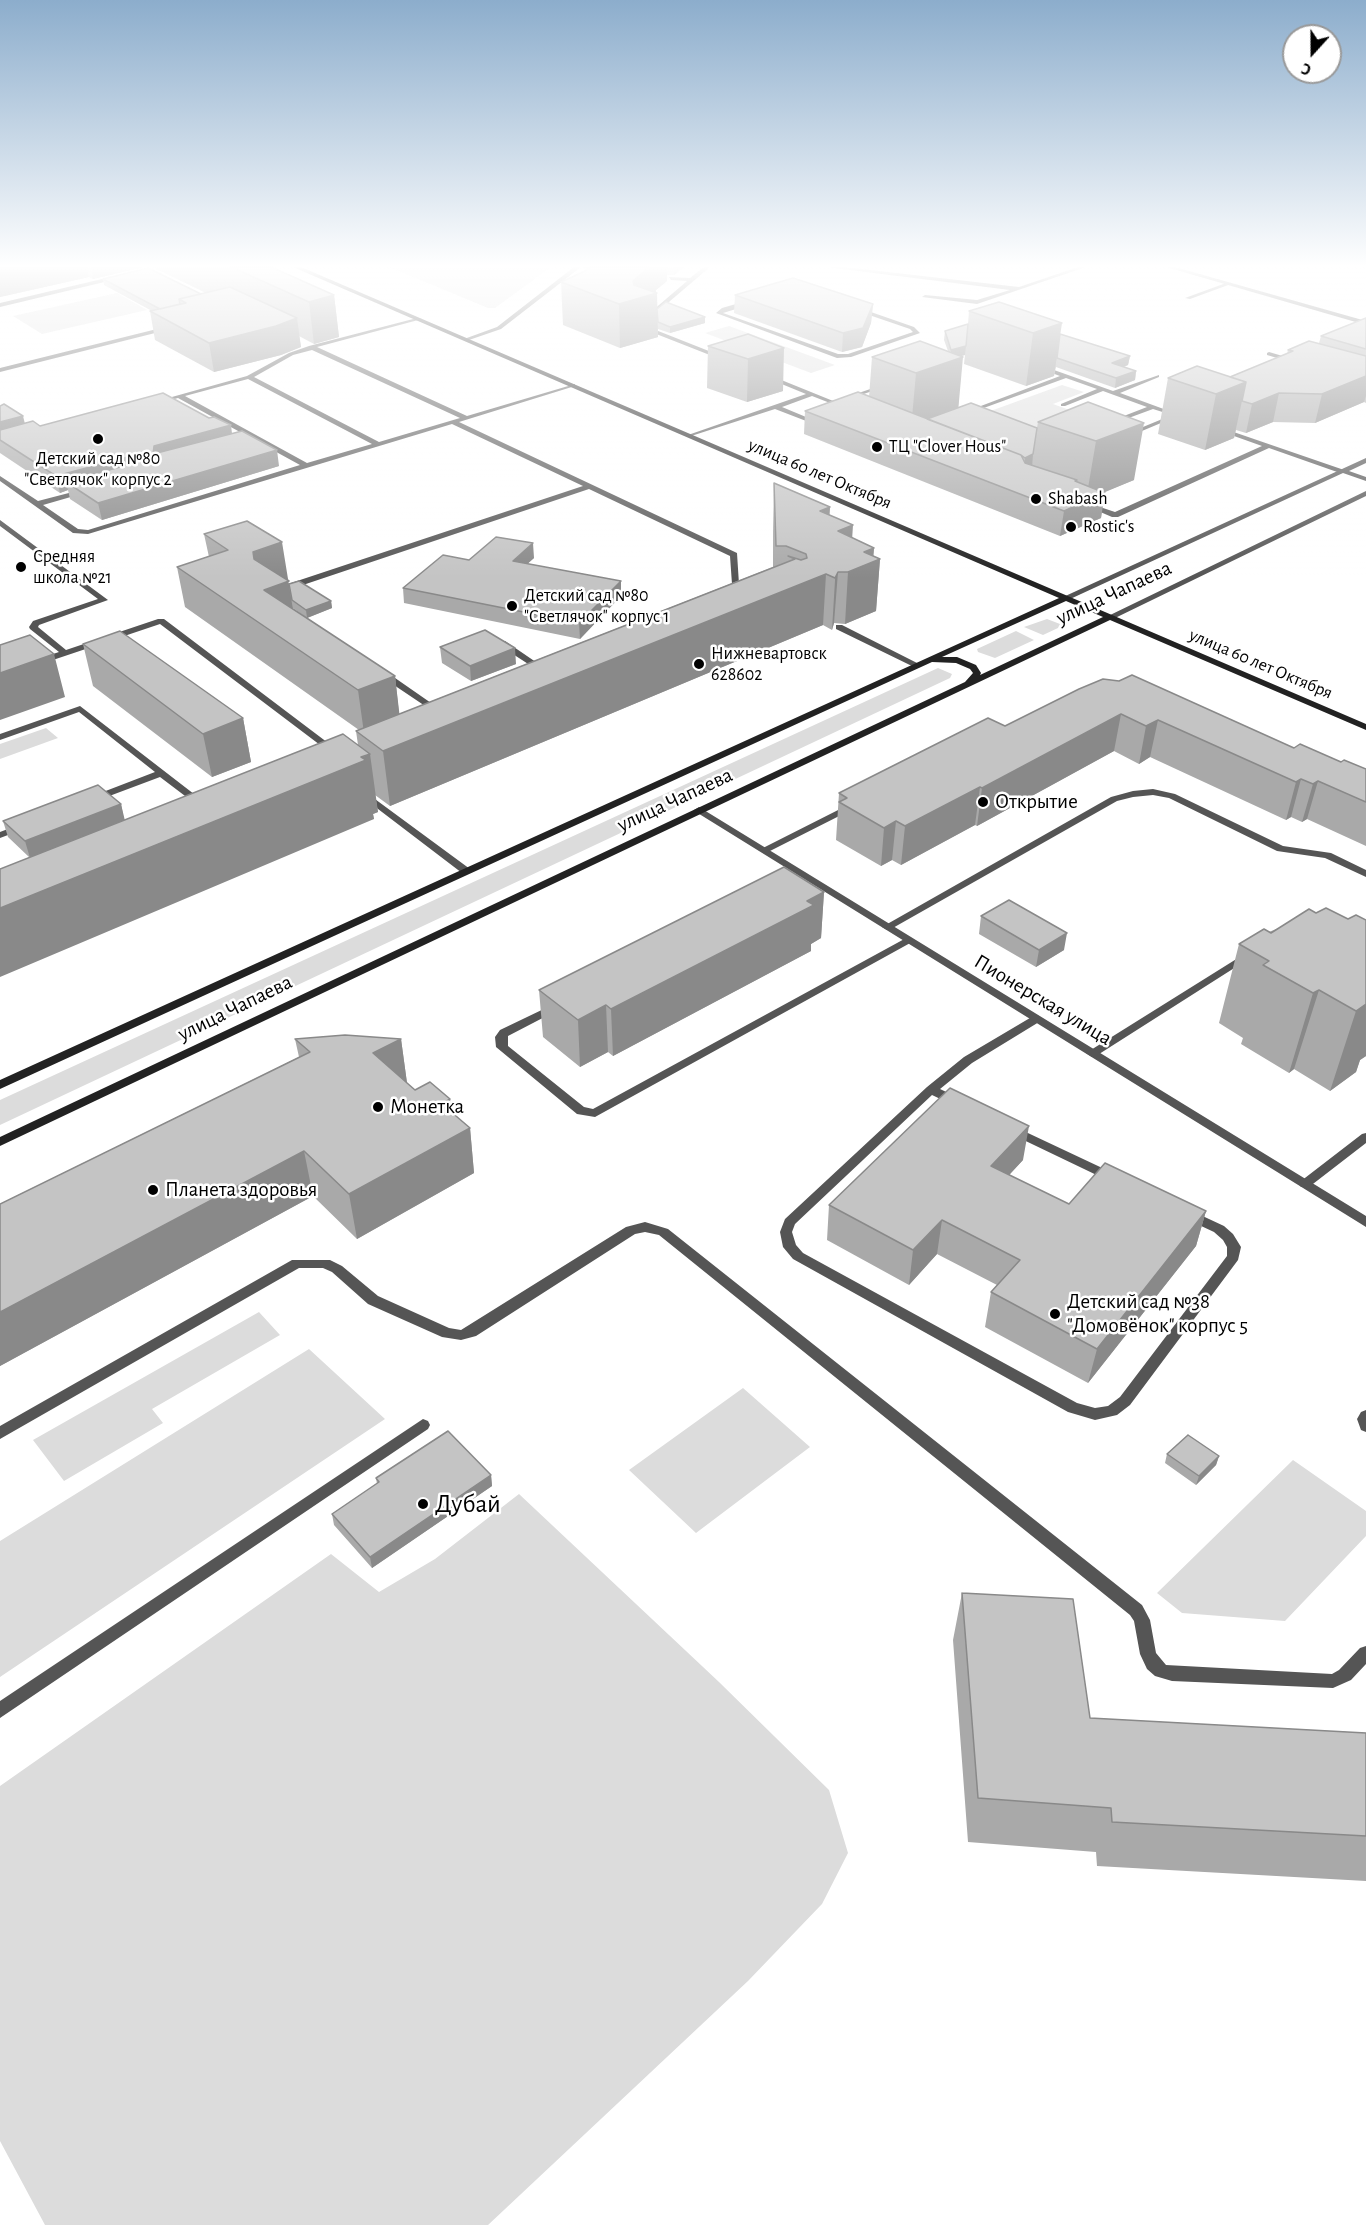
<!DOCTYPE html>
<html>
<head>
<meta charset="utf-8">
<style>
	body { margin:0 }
	#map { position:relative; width:1366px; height:2225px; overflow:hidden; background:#fff; font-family:"Alegreya Sans",sans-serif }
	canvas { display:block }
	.north { position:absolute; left:1282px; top:24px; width:60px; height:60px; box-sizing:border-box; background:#fff; border:2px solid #999; border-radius:50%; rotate:201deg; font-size:16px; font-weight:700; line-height:24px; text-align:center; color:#000 }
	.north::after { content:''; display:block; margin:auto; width:21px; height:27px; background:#000; clip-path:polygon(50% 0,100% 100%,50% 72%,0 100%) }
</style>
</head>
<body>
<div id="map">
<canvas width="1366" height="2225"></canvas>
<div class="north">С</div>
</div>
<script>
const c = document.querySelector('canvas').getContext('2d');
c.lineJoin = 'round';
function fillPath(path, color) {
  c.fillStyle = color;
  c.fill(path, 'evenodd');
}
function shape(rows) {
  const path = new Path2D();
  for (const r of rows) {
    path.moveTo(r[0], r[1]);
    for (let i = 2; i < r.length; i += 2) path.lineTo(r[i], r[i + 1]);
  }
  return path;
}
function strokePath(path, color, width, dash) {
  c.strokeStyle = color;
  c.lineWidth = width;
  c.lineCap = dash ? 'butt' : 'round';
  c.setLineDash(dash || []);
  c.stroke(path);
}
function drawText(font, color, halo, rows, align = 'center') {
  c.font = font + ' "Alegreya Sans",sans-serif';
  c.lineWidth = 5;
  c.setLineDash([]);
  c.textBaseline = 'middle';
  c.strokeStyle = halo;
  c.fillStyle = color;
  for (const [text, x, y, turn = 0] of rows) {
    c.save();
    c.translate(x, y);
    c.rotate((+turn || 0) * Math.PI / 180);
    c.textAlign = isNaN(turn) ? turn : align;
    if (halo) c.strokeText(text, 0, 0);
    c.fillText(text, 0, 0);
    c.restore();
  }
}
const green = shape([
	[389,267,551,267,495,308,488,308],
	[117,293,147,310,42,334,13,316],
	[729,326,835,365,811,373,705,333],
	[1062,385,1084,392,1053,404,1124,430,933,432],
	[1047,619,1060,624,1058,628,1043,635,1024,627],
	[1016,631,1034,640,995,658,978,652,977,649],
	[938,668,952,674,950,678,0,1125,0,1100],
	[46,728,58,738,0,759,0,744],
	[259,1312,280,1335,152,1409,163,1423,64,1481,33,1440],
	[309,1349,385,1419,0,1677,0,1541],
	[743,1388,810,1447,696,1533,629,1470],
	[1293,1460,1366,1511,1366,1536,1285,1621,1182,1613,1157,1593],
	[519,1494,719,1682,829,1790,848,1853,822,1904,748,1981,488,2225,45,2225,0,2141,0,1786,331,1554,379,1592,435,1559]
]);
const service = shape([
	[580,267,595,267,607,270,604,272,580,267],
	[704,267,710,267,656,313,652,313,652,311,687,281,671,280,669,277,690,278,704,267],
	[826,267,844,267,1019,287,1078,267,1086,267,977,304,922,297,925,295,977,300,1010,290,826,267],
	[119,275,121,278,0,307,0,303,119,275],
	[1226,283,1231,284,1190,299,1185,298,1226,283],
	[802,288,914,327,920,333,851,357,837,358,716,313,722,308,788,289,802,288],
	[802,292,910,329,913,332,848,354,838,354,723,313,788,293,802,292],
	[417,318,422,319,317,347,467,416,575,384,575,386,459,422,737,553,740,600,733,598,730,556,589,489,291,589,285,589,285,585,583,486,452,424,88,534,73,533,0,481,0,476,38,501,88,488,88,492,43,505,78,529,88,530,300,465,178,398,157,404,154,402,247,376,289,353,309,346,417,318],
	[312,350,460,418,379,442,254,377,293,355,312,350],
	[248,379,372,444,307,463,185,396,248,379],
	[643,325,724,357,725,358,720,359,641,328,643,325],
	[169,326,171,329,0,372,0,368,169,326],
	[1269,352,1296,360,1297,361,1294,363,1267,355,1267,353,1269,352],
	[1040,365,1113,391,1159,375,1159,377,1120,393,1180,415,1130,436,1126,436,1126,434,1172,415,1153,409,1115,423,1111,423,1111,421,1147,407,1103,391,1065,406,1061,406,1061,404,1097,389,1066,378,970,413,965,412,1060,376,1038,368,1037,367,1040,365],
	[769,375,848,407,843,408,812,396,782,407,818,422,818,424,814,424,775,409,688,437,688,435,806,394,767,378,766,377,769,375],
	[882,385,887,386,849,399,844,398,882,385],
	[1222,428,1347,471,1340,473,1269,448,1118,517,1112,517,1084,505,1088,503,1115,512,1262,446,1220,431,1219,430,1222,428],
	[0,520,108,600,39,625,38,627,66,650,158,619,164,619,340,752,335,755,332,754,160,624,44,663,38,663,38,659,59,652,30,629,29,627,33,621,98,599,0,526,0,520],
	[836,625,842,625,921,665,914,667,836,629,836,625],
	[499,641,505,641,549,671,542,673,499,645,499,641],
	[382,670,385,671,444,712,443,714,437,714,379,675,379,671,382,670],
	[80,706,203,801,203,805,197,805,160,777,96,801,90,801,90,797,155,772,79,712,0,740,0,734,80,706],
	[1153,789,1175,794,1283,846,1331,853,1366,870,1366,877,1325,858,1277,851,1169,798,1153,795,1133,797,1117,801,891,929,887,930,882,927,1111,797,1133,791,1153,789],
	[364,791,470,869,470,873,462,873,361,796,359,794,364,791],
	[850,804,855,807,853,809,768,852,764,853,759,850,850,804],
	[21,824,24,825,24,829,0,838,0,832,21,824],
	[908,937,913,940,912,942,595,1117,577,1114,496,1047,495,1037,500,1030,550,1006,558,1006,560,1008,558,1010,508,1036,508,1046,584,1107,593,1109,908,937],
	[1246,953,1251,956,1250,958,1096,1056,1092,1057,1086,1053,1246,953],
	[1035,1015,1039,1016,1041,1019,1039,1022,972,1063,940,1089,961,1099,963,1102,961,1105,953,1105,932,1095,795,1224,792,1232,796,1245,803,1253,1077,1403,1095,1408,1108,1406,1120,1397,1227,1256,1227,1247,1223,1240,1214,1232,1184,1218,1183,1215,1184,1212,1194,1212,1224,1226,1233,1234,1241,1247,1238,1260,1130,1405,1117,1415,1095,1420,1068,1412,793,1259,783,1247,780,1232,785,1219,927,1087,964,1057,1035,1015],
	[1013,1126,1115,1174,1117,1177,1111,1181,1107,1180,1009,1133,1007,1130,1009,1127,1013,1126],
	[1366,1133,1366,1143,1309,1187,1301,1187,1299,1184,1301,1181,1362,1134,1366,1133],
	[645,1222,668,1229,1142,1605,1150,1620,1156,1653,1166,1665,1332,1674,1339,1670,1360,1648,1366,1646,1366,1664,1351,1680,1333,1688,1172,1681,1155,1676,1147,1669,1140,1654,1134,1621,1130,1615,659,1235,645,1232,635,1234,476,1336,461,1340,442,1337,368,1304,332,1272,323,1268,299,1268,0,1439,0,1426,292,1260,330,1260,342,1266,378,1296,449,1328,461,1330,626,1227,645,1222],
	[1366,1410,1366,1432,1361,1430,1357,1419,1361,1412,1366,1410],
	[423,1419,428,1421,430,1425,428,1429,0,1718,0,1701,423,1419]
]);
const minor = shape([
	[574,267,581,267,501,329,469,340,464,339,497,327,574,267],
	[699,807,1366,1216,1366,1227,696,812,694,810,699,807]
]);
const tertiary = shape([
	[1166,267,1175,267,1366,321,1366,325,1166,267],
	[1366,458,1366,463,1349,471,1366,477,1366,481,1343,473,1068,600,1061,598,1366,458],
	[1366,491,1366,496,1113,619,1106,617,1366,491]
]);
const secondary = shape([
	[293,267,301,267,1366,724,1366,730,1110,620,0,1146,0,1137,965,682,973,673,970,669,956,663,932,662,0,1089,0,1080,1059,598,293,267],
	[1066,601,1103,617,980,675,981,673,976,665,957,657,942,657,1066,601]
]);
const wall = shape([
	[0,267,144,267,93,279,89,277,0,297],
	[152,267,271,267,334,295,339,337,314,344,299,336,301,347,281,355,214,372,155,340,150,311,152,311,104,285,103,279,201,294,206,293],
	[590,267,684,267,674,275,667,275,667,281,656,290,657,309,705,317,705,323,670,333,658,329,658,337,620,348,563,325,561,282,585,271],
	[735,295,873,304,871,323,862,347,842,352,734,313],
	[969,311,1060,334,1130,356,1128,365,1124,367,1136,371,1135,380,1115,388,1056,367,1054,376,1026,386,964,364,965,355,961,356,958,408,1037,428,1038,422,1088,402,1134,480,1104,492,1101,518,1060,536,804,434,805,411,869,397,872,357,948,351,944,340,945,331,968,324],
	[1366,318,1366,403,1364,402,1315,423,1273,422,1246,433,1236,430,1234,438,1205,450,1158,434,1168,378,1230,377,1287,354,1288,350,1319,343,1321,336],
	[748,334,783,391,747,402,707,388,708,346],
	[0,406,25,424,40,426,232,434,279,466,102,520,70,499,68,490,60,493,0,453],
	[774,483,830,507,829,515,852,538,874,548,873,556,880,559,876,611,845,624,834,623,832,630,823,625,390,806,375,795,378,812,373,814,374,819,29,857,8,837,3,821,121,804,124,820,358,745,356,731,359,730,185,607,177,567,209,557,204,534,289,584,331,601,332,608,307,618,293,608,293,609,395,676,399,714,773,567,773,532],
	[534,558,527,564,621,596,580,639,404,603,403,588,469,560],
	[83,644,243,718,251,762,212,777,93,686],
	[440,647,516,664,471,681,442,663],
	[1079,689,1294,748,1366,769,1366,846,1307,819,1302,822,1291,817,1286,820,1150,757,1139,764,1114,751,977,826,975,825,901,865,892,860,881,866,836,840,839,793,1005,726],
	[824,892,821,938,811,944,811,951,613,1056,608,1052,580,1067,543,1037,539,990],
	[1316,913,1348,919,1366,920,1366,1056,1360,1060,1356,1072,1330,1091,1294,1069,1289,1073,1241,1044,1243,1038,1219,1023,1239,944],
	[981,916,1064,950,1036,967,979,934],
	[295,1039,401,1039,407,1083,415,1090,450,1099,451,1112,470,1128,474,1173,357,1239,313,1196,0,1366,0,1204,299,1057],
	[1023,1160,1009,1175,1069,1204,1206,1211,1196,1246,1088,1383,985,1327,991,1292,997,1285,937,1254,909,1285,827,1240,829,1205],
	[1167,1454,1219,1456,1216,1465,1196,1485,1165,1463],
	[491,1475,492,1486,372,1568,334,1525,332,1514,377,1484,376,1478],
	[962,1593,1090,1718,1366,1733,1366,1881,1097,1866,1096,1852,968,1842,953,1640]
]);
const shadedWall = shape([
	[0,267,87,267,89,277,0,297],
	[91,267,144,267,93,279],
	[644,267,667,267,667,281,656,290,656,294,657,293,658,337,620,348,619,304,633,281],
	[674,267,684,267,674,275],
	[334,295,339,337,314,344,309,302],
	[873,304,871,323,862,347,842,352,843,333],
	[705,317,705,323,670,333,670,327],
	[297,318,301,347,281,355,214,372,209,343],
	[1062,323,1054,376,1026,386,1033,333],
	[966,346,965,355,951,359,951,350],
	[784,348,783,391,747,402,748,359],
	[1130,356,1128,365,1110,372,1112,363],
	[963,357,958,412,911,429,916,373],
	[1136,371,1135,380,1115,388,1116,378],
	[1366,376,1366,396,1364,402,1315,423,1322,394],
	[1246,382,1234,438,1205,450,1216,394],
	[1279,393,1273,422,1246,433,1252,404],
	[23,416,27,432,0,439,0,422],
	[1144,423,1134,480,1086,500,1096,441],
	[231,425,233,442,153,454,154,446],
	[277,450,279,466,102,520,98,503],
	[1033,454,1032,468,1023,472,1025,458],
	[128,457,131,473,66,482,68,490,60,493,56,476],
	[1105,493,1101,518,1060,536,1064,511],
	[830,507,827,556,820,511],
	[853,525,850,572,864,552,874,548,873,562,880,559,876,611,845,624,848,572,838,572,834,623,832,630,838,531],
	[282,542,295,622,271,631,254,559,253,552],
	[533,543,534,558,514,576,513,561],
	[826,574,823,625,390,806,383,751],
	[621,581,621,596,580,639,579,623],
	[331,601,332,608,307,618,306,610],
	[515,648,516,664,471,681,470,666],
	[54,654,65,697,0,720,0,673],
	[395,676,400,719,364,733,358,690],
	[1121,714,1114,751,977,826,982,788],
	[243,718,251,762,212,777,203,734],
	[1158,720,1150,757,1139,764,1146,726],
	[370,754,378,812,373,814,374,819,0,977,0,908],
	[1301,779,1291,817,1286,820,1296,782],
	[1318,781,1307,819,1302,822,1313,784],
	[980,787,975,825,901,865,905,826],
	[121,804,125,821,30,858,25,841],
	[896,821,892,860,881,866,884,828],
	[824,892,821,938,811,944,811,951,613,1056,611,1009],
	[1067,933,1064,950,1036,967,1039,950],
	[1319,990,1294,1069,1289,1073,1313,993],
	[1366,1004,1366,1056,1360,1060,1356,1072,1330,1091,1356,1011],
	[606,1005,608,1052,580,1067,578,1020],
	[401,1039,407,1083,373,1053],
	[450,1099,454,1137,470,1128,474,1173,357,1239,349,1194,442,1104],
	[1029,1126,1023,1160,986,1200,991,1166],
	[304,1151,313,1196,0,1366,0,1312],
	[1206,1211,1196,1246,1088,1383,1097,1349],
	[942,1220,937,1254,909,1285,913,1250],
	[1219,1456,1216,1465,1196,1485,1199,1476],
	[491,1475,492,1486,372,1568,370,1557]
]);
const building = shape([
	[231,267,271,267,334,295,309,302,231,267],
	[590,267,649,267,633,281,634,285,657,293,619,304,561,282,585,271,590,267],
	[148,268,201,294,179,299,180,304,160,309,103,279,148,268],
	[793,278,873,304,863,328,843,333,735,295,793,278],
	[230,287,297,318,276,326,209,343,150,311,186,303,179,299,230,287],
	[666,302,705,317,670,327,658,322,657,309,666,302],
	[999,302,1062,323,1033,333,969,311,999,302],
	[1366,318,1366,349,1321,336,1366,318],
	[968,324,966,346,951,350,945,331,968,324],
	[748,334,784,348,748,359,708,346,748,334],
	[1060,334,1130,356,1112,363,1136,371,1116,378,1057,358,1060,334],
	[920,341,963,357,916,373,872,357,920,341],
	[1309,341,1366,356,1366,376,1322,394,1279,393,1252,404,1242,401,1246,382,1230,377,1293,351,1288,350,1309,341],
	[1197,366,1246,382,1216,394,1168,378,1197,366],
	[858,392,1021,455,1025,463,1077,480,1075,481,1105,493,1064,511,805,411,858,392],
	[163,393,209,418,214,417,231,425,154,446,153,454,242,431,277,450,98,503,66,482,127,465,128,457,56,476,0,440,0,430,33,421,40,426,163,393],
	[1088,402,1144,423,1096,441,1038,422,1088,402],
	[971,403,1037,428,1033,454,1025,458,1021,455,927,419,971,403],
	[4,404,23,416,0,422,0,406,4,404],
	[774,483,830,507,820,511,853,525,838,531,874,548,864,552,880,559,848,572,838,572,835,578,826,574,383,751,356,731,795,559,788,556,801,560,807,558,806,554,786,546,776,546,774,483],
	[247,521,282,542,253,552,254,559,289,581,264,590,395,676,358,690,177,567,228,550,204,534,247,521],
	[496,537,533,543,513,561,621,581,579,623,403,588,443,555,469,560,496,537],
	[299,581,331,601,306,610,292,600,289,584,299,581],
	[485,630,515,648,470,666,440,647,485,630],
	[120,631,243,718,203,734,83,644,120,631],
	[30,635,54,654,0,673,0,645,30,635],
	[1132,675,1294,748,1300,744,1341,762,1344,760,1366,769,1366,802,1318,781,1313,784,1301,779,1296,782,1158,720,1146,726,1121,714,982,788,980,787,905,826,896,821,884,828,839,802,847,798,839,793,988,718,1005,726,1079,689,1103,679,1119,681,1132,675],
	[343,734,370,754,361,757,366,760,0,908,0,869,343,734],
	[98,785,121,804,25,841,3,821,98,785],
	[784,867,824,892,807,901,814,905,611,1009,606,1005,578,1020,539,990,784,867],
	[1009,900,1067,933,1039,950,981,916,1009,900],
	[1326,908,1348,919,1356,915,1366,920,1366,1004,1356,1011,1319,990,1313,993,1263,965,1269,961,1239,944,1264,929,1271,933,1309,909,1316,913,1326,908],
	[345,1035,401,1039,373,1053,415,1090,430,1082,450,1099,442,1104,470,1128,349,1194,304,1151,0,1312,0,1204,310,1052,295,1039,345,1035],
	[950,1088,1029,1126,991,1166,1069,1204,1105,1163,1206,1211,1097,1349,991,1292,1020,1260,942,1220,913,1250,829,1205,950,1088],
	[448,1431,491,1475,370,1557,332,1514,379,1482,376,1478,448,1431],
	[1188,1435,1219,1456,1199,1476,1167,1454,1188,1435],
	[962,1593,1073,1599,1090,1718,1366,1733,1366,1836,1112,1822,1111,1808,978,1798,962,1593]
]);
const markers = [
	[98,439,6,"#000"],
	[877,447,6,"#000"],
	[1036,499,6,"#000"],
	[1071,527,6,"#000"],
	[21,567,6,"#000"],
	[512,606,6,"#000"],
	[699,664,6,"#000"],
	[983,802,6,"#000"],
	[378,1107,6,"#000"],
	[153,1190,6,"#000"],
	[1055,1314,6,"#000"],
	[423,1504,6,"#000"]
];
const farPoinames = [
	["ТЦ \"Clover Hous\"",889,447],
	["Детский сад №80",98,459,"center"],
	["\"Светлячок\" корпус 2",98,480,"center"],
	["Shabash",1048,499],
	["Rostic's",1083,527],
	["Средняя",33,557],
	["школа №21",33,578],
	["Детский сад №80",524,596],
	["\"Светлячок\" корпус 1",524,617],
	["Нижневартовск",711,654],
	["628602",711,675]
];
const farStreetnames = [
	["улица 60 лет Октября",820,474,23],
	["улица 60 лет Октября",1261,664,23]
];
const streetNames = [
	["улица Чапаева",1114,593,-25],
	["улица Чапаева",675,800,-25],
	["Пионерская улица",1043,1000,31],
	["улица Чапаева",235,1008,-26]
];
const poiNames = [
	["Открытие",995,802],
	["Монетка",390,1107],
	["Планета здоровья",165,1190],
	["Детский сад №38",1067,1302],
	["\"Домовёнок\" корпус 5",1067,1326]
];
const nearPoinames = [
	["Дубай",435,1504]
];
fillPath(green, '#dcdcdc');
fillPath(service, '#555');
fillPath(minor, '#555');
fillPath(tertiary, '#555');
fillPath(secondary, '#222');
fillPath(wall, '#a9a9a9');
fillPath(shadedWall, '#898989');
fillPath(building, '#c4c4c4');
strokePath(building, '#898989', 1.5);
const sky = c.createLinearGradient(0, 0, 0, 578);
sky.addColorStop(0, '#8cadcc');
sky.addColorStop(0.46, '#fff');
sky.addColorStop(1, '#ffffff00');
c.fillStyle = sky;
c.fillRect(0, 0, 1366, 578);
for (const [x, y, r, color] of markers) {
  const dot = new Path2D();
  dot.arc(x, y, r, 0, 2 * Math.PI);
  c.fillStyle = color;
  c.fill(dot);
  strokePath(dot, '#fff', 2);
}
drawText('18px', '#000', '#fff', farPoinames, 'left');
drawText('18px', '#000', '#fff', farStreetnames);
drawText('21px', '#000', '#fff', streetNames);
drawText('21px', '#000', '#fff', poiNames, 'left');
drawText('26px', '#000', '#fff', nearPoinames, 'left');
</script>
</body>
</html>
